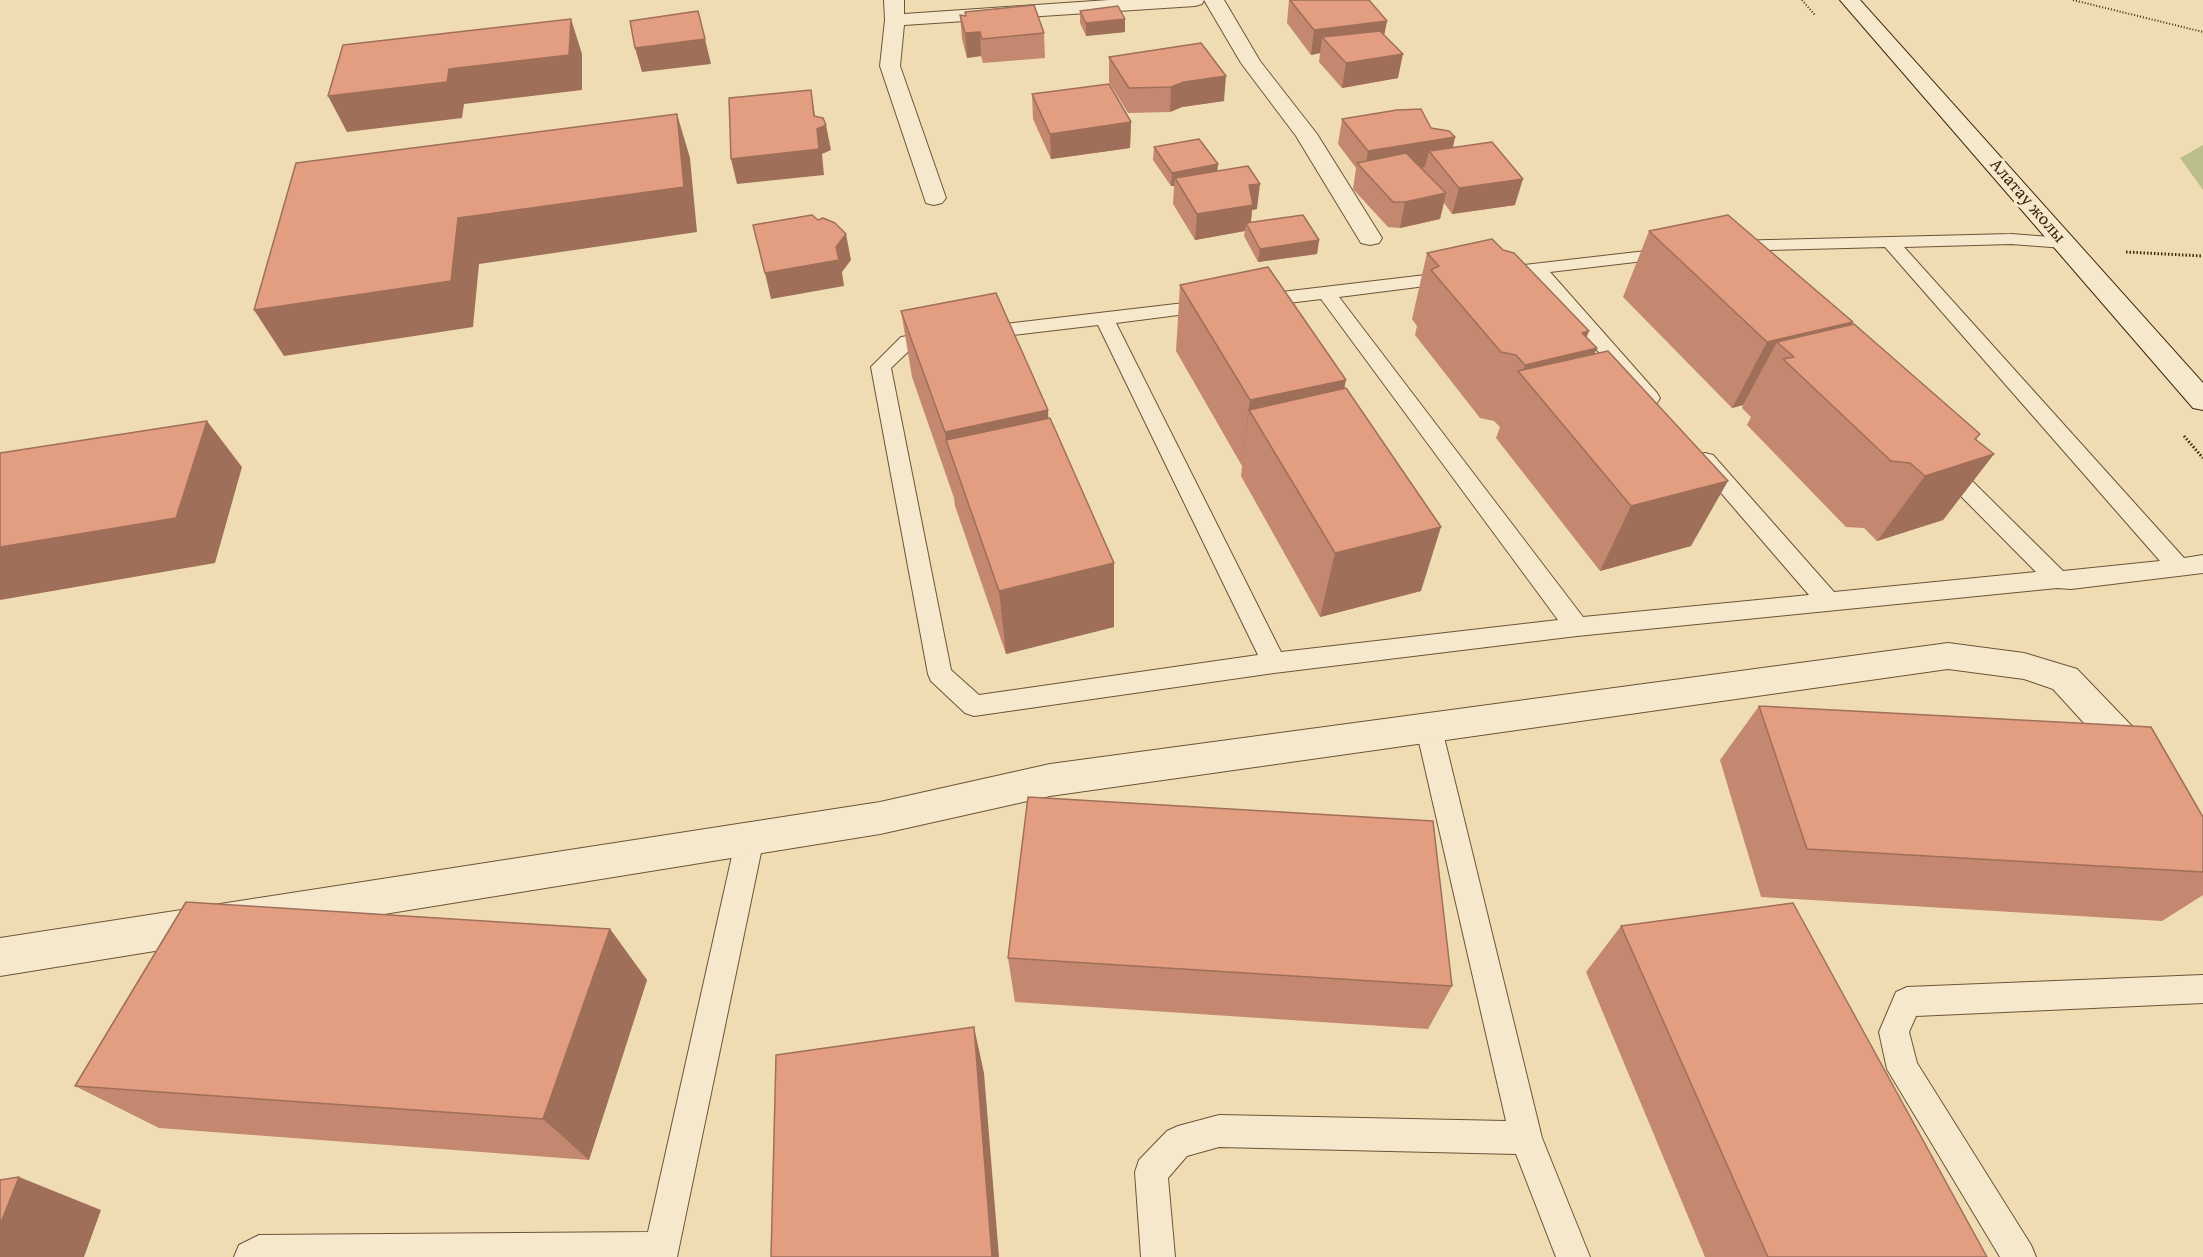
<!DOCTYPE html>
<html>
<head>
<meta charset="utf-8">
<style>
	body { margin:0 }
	canvas { display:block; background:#f0dcb2 }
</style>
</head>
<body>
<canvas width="2203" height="1257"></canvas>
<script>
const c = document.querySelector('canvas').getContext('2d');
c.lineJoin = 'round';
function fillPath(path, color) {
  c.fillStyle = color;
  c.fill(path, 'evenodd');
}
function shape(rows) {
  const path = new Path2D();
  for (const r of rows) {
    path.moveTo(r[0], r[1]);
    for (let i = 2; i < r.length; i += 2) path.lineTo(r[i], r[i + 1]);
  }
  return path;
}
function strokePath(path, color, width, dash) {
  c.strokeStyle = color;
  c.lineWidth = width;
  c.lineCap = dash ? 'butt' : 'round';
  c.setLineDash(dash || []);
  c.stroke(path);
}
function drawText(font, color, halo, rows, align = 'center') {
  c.font = font + ' "Gentium Book Plus",serif';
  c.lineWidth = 6;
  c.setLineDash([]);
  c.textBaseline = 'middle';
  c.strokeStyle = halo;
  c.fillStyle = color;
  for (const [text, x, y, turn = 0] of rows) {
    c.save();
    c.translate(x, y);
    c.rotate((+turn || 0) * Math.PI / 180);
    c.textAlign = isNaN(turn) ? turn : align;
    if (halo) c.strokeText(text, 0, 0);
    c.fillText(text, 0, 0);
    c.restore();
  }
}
const green = shape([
	[2203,145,2203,190,2180,158]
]);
const pathFar1 = shape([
	[1802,0,1815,15],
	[2073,0,2203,32]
]);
const path = shape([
	[2126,252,2203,256],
	[2184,436,2203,458]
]);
const service = shape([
	[2011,234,2064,238,2070,239,2073,243,2070,247,2064,248,2011,244,1904,247,2184,558,2203,555,2203,573,2071,589,2057,588,1577,636,1274,673,974,716,965,713,931,681,928,674,871,367,901,337,939,331,946,333,949,337,946,341,914,346,891,368,951,670,979,695,1258,655,1098,325,979,339,972,337,969,333,972,329,979,327,1210,300,1217,302,1219,306,1217,310,1116,323,1281,652,1558,620,1321,299,1256,307,1249,305,1247,301,1249,297,1256,295,1451,272,1457,274,1460,278,1457,282,1339,297,1583,617,1809,595,1697,465,1694,460,1697,455,1705,453,1713,455,1834,592,2036,572,1936,471,1933,466,1936,461,1944,459,1952,461,2063,571,2160,561,1885,247,1730,251,1724,250,1721,246,1724,242,1730,241,2011,234],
	[1672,248,1678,249,1681,253,1678,257,1550,272,1657,393,1660,398,1657,403,1650,405,1643,403,1532,275,1498,278,1492,277,1489,273,1492,269,1498,268,1672,248],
	[1429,718,1438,721,1442,729,1542,1138,1590,1257,1556,1257,1516,1154,1219,1147,1187,1156,1168,1178,1175,1257,1141,1257,1135,1172,1139,1160,1167,1131,1178,1126,1219,1115,1506,1121,1416,729,1420,721,1429,718],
	[750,826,760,829,764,838,677,1257,234,1257,239,1245,259,1235,648,1232,736,838,740,829,750,826],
	[2203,975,2203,1003,1916,1016,1909,1032,1917,1063,2031,1245,2036,1257,2000,1257,1887,1069,1879,1032,1896,992,1907,987,2203,975]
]);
const minor = shape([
	[884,0,904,0,904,14,1109,0,1224,0,1260,61,1317,134,1382,238,1379,243,1370,245,1361,243,1296,136,1241,63,1204,0,1202,4,1195,6,904,25,900,66,946,198,942,203,934,205,926,203,880,66,885,20,884,0],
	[1948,643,2024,653,2077,669,2152,747,2157,758,2152,769,2139,773,2126,769,2053,689,2024,679,1948,669,1050,796,880,834,0,976,0,938,880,802,1050,764,1948,643]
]);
const secondary = shape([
	[1840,0,1860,0,2203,383,2203,410,2193,408,1840,0]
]);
const wall = shape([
	[1289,0,1369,0,1387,21,1384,35,1398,78,1342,88,1319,62,1320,53,1311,55,1287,23],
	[1080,11,1125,32,1086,36,1080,23],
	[965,12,1044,33,1045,58,983,63,981,56,967,58,962,39,960,15,965,15],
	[1109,57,1224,101,1182,107,1170,112,1128,113,1109,82],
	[1032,94,1131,122,1130,148,1051,159,1033,119],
	[1342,119,1431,128,1455,137,1453,147,1515,205,1452,214,1444,203,1440,219,1400,228,1388,227,1353,189,1356,168,1338,144],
	[1154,147,1218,171,1257,209,1252,210,1251,222,1319,240,1317,254,1258,262,1244,236,1245,231,1195,240,1173,204,1174,186,1171,186,1153,160],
	[1649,231,1853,322,1851,325,1976,439,1994,454,1943,520,1877,541,1864,528,1846,527,1747,425,1751,417,1742,408,1743,405,1732,408,1623,297],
	[1427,253,1587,337,1594,354,1691,546,1600,571,1496,438,1500,427,1494,421,1480,418,1415,335,1417,326,1412,319],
	[1180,285,1344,389,1421,591,1320,617,1241,476,1242,466,1176,351],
	[901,311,1048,418,1114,563,1114,627,1006,654,955,506,954,498,912,377],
	[1759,706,2203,817,2203,895,2162,921,1761,897,1720,760],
	[1621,926,1987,1257,1705,1257,1586,972],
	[610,929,647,980,589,1160,159,1128,75,1086],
	[1008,958,1452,986,1428,1029,1015,1002]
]);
const shadedWall = shape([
	[571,19,582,54,582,90,464,104,462,118,347,132,328,96],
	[1125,19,1125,32,1086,36,1086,23],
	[1387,21,1382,45,1322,37,1320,53,1311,55,1314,30],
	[980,32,981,56,967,58,965,33],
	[705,39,711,64,642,72,635,48],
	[1403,54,1398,78,1342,88,1346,63],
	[1226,76,1224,101,1182,107,1170,112,1171,87,1184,82],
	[811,90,817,129,826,125,831,150,822,154,824,175,737,184,731,159,814,116],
	[677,114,690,158,697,232,479,264,473,327,284,356,254,310,458,218],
	[1131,122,1130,148,1051,159,1050,134],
	[1455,137,1449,163,1429,151,1425,167,1369,176,1364,171,1368,151],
	[1218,164,1217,177,1175,178,1174,186,1171,186,1172,173],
	[1523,179,1515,205,1452,214,1459,188],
	[1260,184,1257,209,1252,210,1250,230,1246,223,1245,231,1195,240,1197,214,1249,185],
	[1446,193,1440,219,1400,228,1405,202],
	[846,234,851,260,842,272,844,286,771,299,765,273,836,247],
	[1319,240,1317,254,1258,262,1260,249],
	[1853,322,1814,388,1794,357,1777,342,1743,405,1732,408,1767,342],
	[1589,331,1581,351,1597,348,1571,414,1522,376,1525,365,1582,333],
	[1346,380,1333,446,1249,410,1241,466,1250,400],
	[1048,410,1051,476,946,440,954,498,945,432],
	[207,421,242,467,215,563,0,600,0,547],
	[1980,434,1956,466,1994,454,1943,520,1877,541,1925,476,1975,439],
	[1728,481,1691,546,1600,571,1631,506],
	[1441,527,1421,591,1320,617,1335,553],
	[1114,563,1114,627,1006,654,999,591],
	[610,929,647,980,589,1160,543,1119],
	[974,1027,984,1073,999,1257,992,1257],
	[19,1177,101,1210,84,1257,0,1257,0,1225]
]);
const building = shape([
	[1290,0,1369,0,1387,21,1314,30,1290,0],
	[1034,5,1044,33,982,39,980,32,965,33,960,15,966,16,965,12,1034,5],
	[1118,6,1125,19,1086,23,1080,11,1118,6],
	[698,11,705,39,635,48,630,21,698,11],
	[571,19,569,55,449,69,447,82,328,96,343,45,571,19],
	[1380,31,1403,54,1346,63,1322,37,1380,31],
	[1201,43,1226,76,1184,82,1171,87,1129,88,1109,57,1201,43],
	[1109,84,1131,122,1050,134,1032,94,1109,84],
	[811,90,814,116,823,118,826,125,817,129,819,149,731,159,729,98,811,90],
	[1421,109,1431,128,1449,131,1455,137,1368,151,1342,119,1397,110,1421,109],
	[677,114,684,187,458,218,451,281,254,310,296,163,677,114],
	[1199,139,1218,164,1172,173,1154,147,1199,139],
	[1492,142,1523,179,1459,188,1429,151,1492,142],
	[1406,153,1446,193,1405,202,1393,202,1357,163,1406,153],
	[1248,166,1260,184,1249,185,1253,205,1197,214,1175,178,1248,166],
	[812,215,818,220,823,218,835,223,846,234,836,247,839,260,765,273,753,225,812,215],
	[1303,215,1319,240,1260,249,1246,223,1303,215],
	[1728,215,1853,322,1767,342,1649,231,1728,215],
	[1492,239,1503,250,1514,253,1589,331,1582,333,1597,348,1525,365,1516,355,1501,352,1431,270,1439,266,1427,253,1492,239],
	[1268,267,1346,380,1250,400,1180,285,1268,267],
	[996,293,1048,410,945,432,901,311,996,293],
	[1854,324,1980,434,1975,439,1994,454,1925,476,1910,463,1891,461,1783,359,1794,357,1777,342,1854,324],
	[1608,351,1728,481,1631,506,1518,371,1608,351],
	[1346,388,1441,527,1335,553,1249,410,1346,388],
	[1050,418,1114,563,999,591,946,440,1050,418],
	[207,421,176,518,0,547,0,453,207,421],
	[1759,706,2151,727,2203,817,2203,872,1807,849,1759,706],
	[1028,797,1433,821,1452,986,1008,958,1028,797],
	[186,902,610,929,543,1119,75,1086,186,902],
	[1793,903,1987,1257,1768,1257,1621,926,1793,903],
	[974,1027,992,1257,771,1257,776,1055,974,1027],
	[19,1177,0,1225,0,1180,19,1177]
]);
const farStreetnames = [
	["Алатау жолы",2027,201,49]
];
fillPath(green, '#bdbf8a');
strokePath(service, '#6e5437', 2);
strokePath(minor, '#6e5437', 2);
strokePath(secondary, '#43270e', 2);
strokePath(pathFar1, '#43270e', 2, [1, 2]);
strokePath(path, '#43270e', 3, [1.5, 2]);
fillPath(service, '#f5e8cd');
fillPath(minor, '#f5e8cd');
fillPath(secondary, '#f5e8cd');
fillPath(wall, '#c3886f');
fillPath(shadedWall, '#9f6f5a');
fillPath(building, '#e39e81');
strokePath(building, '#9f6f5a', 1.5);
drawText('18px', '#43270e', '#f5e8cd', farStreetnames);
</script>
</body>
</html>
